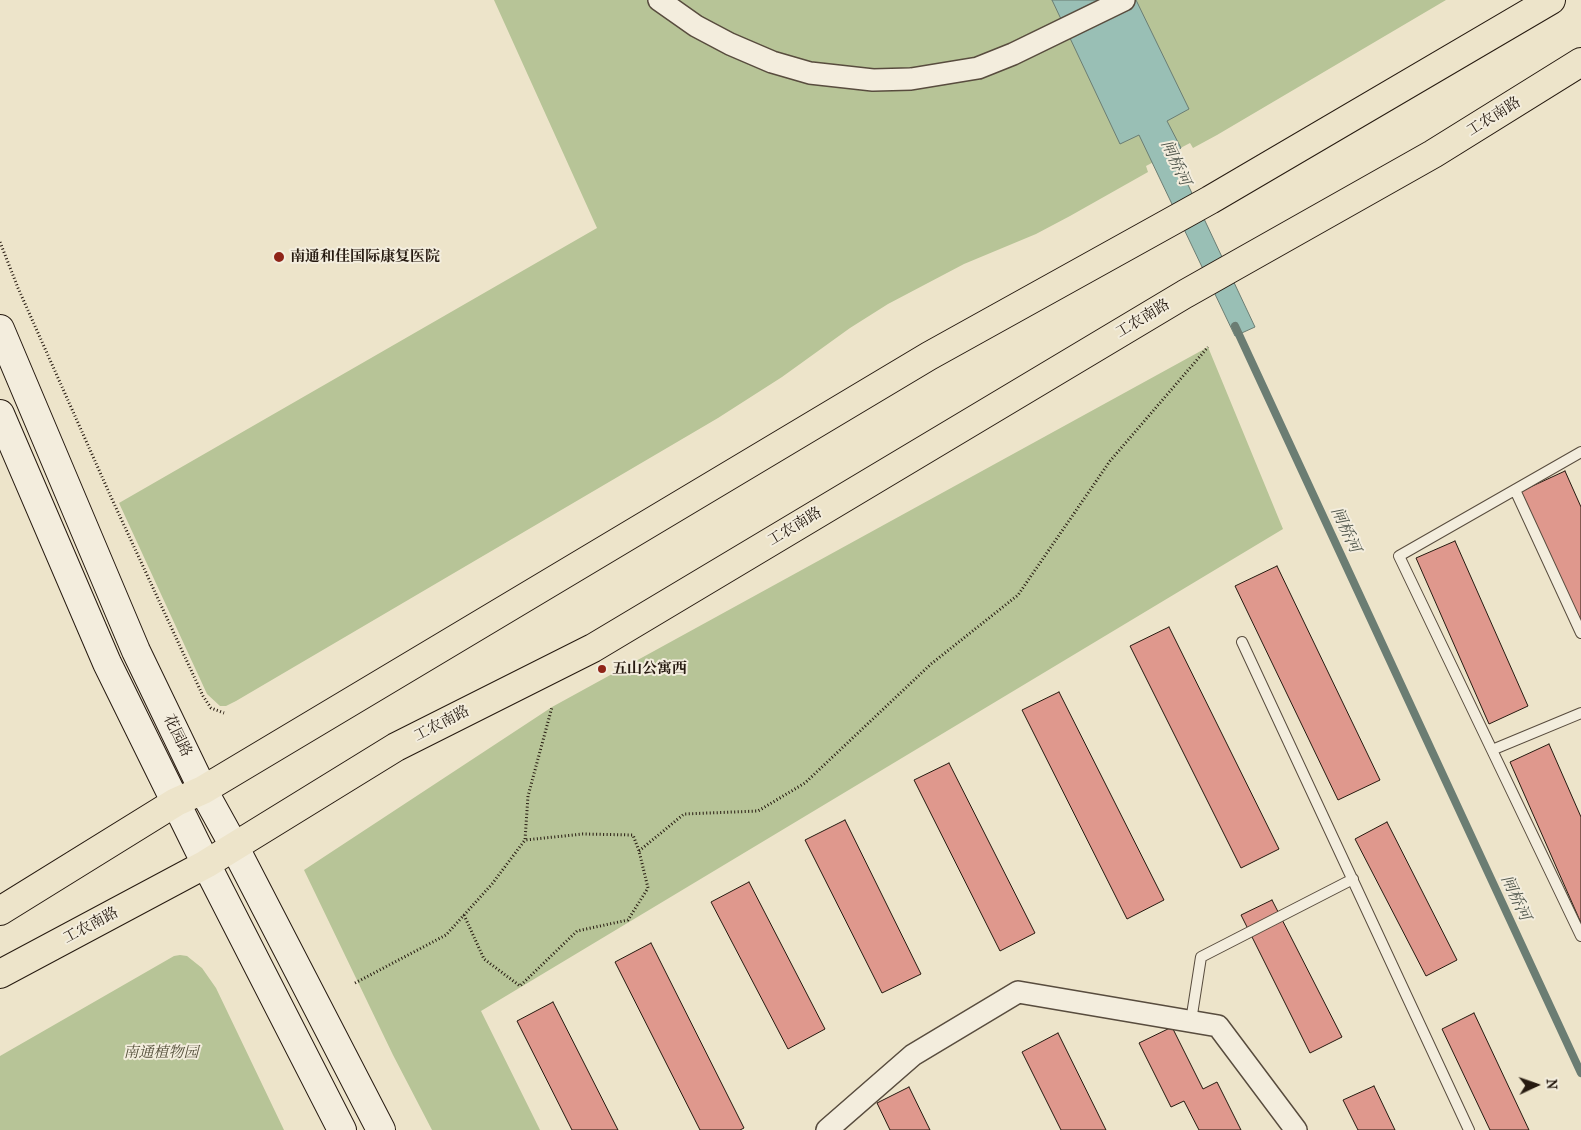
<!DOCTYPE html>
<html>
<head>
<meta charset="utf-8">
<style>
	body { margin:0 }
	#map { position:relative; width:1581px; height:1130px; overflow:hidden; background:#ede4ca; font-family:"IM FELL French Canon",serif }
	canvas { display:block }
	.north { position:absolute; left:1511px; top:1060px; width:50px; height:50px; -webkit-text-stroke:4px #f3eddd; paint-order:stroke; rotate:87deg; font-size:14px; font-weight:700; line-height:20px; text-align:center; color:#261a10 }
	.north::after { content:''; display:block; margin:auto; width:18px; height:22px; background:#261a10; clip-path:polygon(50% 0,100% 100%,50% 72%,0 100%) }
</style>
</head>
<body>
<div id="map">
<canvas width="1581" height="1130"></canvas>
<div class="north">N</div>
</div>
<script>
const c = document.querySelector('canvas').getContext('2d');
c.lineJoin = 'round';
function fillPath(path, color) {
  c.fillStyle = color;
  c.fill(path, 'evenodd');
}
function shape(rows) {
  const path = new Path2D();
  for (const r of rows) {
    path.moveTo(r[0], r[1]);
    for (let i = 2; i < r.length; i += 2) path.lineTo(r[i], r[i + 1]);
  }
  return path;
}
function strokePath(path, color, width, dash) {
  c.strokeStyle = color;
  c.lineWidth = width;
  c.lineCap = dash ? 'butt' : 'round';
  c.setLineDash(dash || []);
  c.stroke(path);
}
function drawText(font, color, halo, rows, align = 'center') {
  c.font = font + ' "IM FELL French Canon","Noto Serif SC",serif';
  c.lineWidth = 4;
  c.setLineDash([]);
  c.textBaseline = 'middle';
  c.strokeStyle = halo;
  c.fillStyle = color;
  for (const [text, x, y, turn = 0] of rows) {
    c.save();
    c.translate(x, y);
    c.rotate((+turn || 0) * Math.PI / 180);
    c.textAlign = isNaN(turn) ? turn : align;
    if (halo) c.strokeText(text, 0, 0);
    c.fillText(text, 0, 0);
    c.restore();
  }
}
const green = shape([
	[494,0,1446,0,1217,135,1193,148,1190,143,1146,166,1148,172,1070,216,1036,234,964,264,888,304,850,328,782,377,718,418,236,701,226,706,220,706,207,694,119,503,597,228],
	[1208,347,1283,529,481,1011,540,1130,432,1130,393,1055,304,870,552,707],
	[180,955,187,956,202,968,216,988,284,1130,0,1130,0,1056,174,956]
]);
const water = shape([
	[1052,0,1136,0,1189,109,1167,121,1181,148,1173,153,1255,327,1235,336,1139,135,1120,144,1052,0]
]);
const stream = shape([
	[1235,326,1581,1073]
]);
const building = shape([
	[1565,471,1581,507,1581,621,1515,490,1526,489,1565,471],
	[1455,541,1528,706,1489,724,1416,558,1455,541],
	[1277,566,1380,780,1338,800,1235,586,1277,566],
	[1169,627,1279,849,1241,868,1130,646,1169,627],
	[1059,692,1164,900,1127,919,1022,710,1059,692],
	[1549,744,1581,817,1581,923,1510,762,1549,744],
	[949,763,1035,933,1000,951,914,780,949,763],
	[845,820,921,974,882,993,805,840,845,820],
	[1387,822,1457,960,1426,976,1355,839,1387,822],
	[749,882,825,1029,788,1049,711,902,749,882],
	[1272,900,1342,1037,1310,1053,1241,915,1272,900],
	[651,943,744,1128,740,1130,700,1130,615,962,651,943],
	[553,1002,618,1130,572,1130,517,1021,553,1002],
	[1474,1013,1529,1130,1490,1130,1442,1029,1474,1013],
	[1172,1027,1203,1089,1217,1082,1241,1130,1199,1130,1184,1101,1171,1107,1139,1043,1172,1027],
	[1058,1033,1106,1130,1061,1130,1022,1052,1058,1033],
	[1374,1086,1395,1130,1358,1130,1343,1100,1374,1086],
	[909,1087,930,1130,890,1130,877,1103,909,1087]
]);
const path = shape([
	[0,242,18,288,111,497,203,696,211,708,224,713],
	[639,851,684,814,758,811,805,783,931,664,1018,595,1110,461,1208,347],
	[464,915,484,959,520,986,577,931,628,920,648,888,639,851,633,835,583,834,525,840],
	[355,983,446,935,492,884,525,840,528,796,552,707]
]);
const lane = shape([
	[1581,452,1399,556,1581,936],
	[1515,490,1581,633],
	[1242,642,1469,1130],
	[1492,750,1581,713],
	[1191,1021,1201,957,1353,879]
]);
const street = shape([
	[659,0,696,26,730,44,772,62,810,73,873,80,911,79,978,68,1013,54,1124,0],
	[827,1130,913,1055,1018,992,1218,1026,1296,1130]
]);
const secondary = shape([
	[0,329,136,651,203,790,234,846,381,1130],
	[0,414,107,663,206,864,342,1130]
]);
const primary = shape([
	[0,911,176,802,203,790,929,356,1210,200,1551,0],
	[0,974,206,864,396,747,593,648,1185,294,1433,154,1581,62]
]);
const markers = [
	[279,257,6,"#8f2418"],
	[602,669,5,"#8f2418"]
];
const streetNames = [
	["工农南路",1494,117,-32],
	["工农南路",1143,319,-31],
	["工农南路",795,527,-31],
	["工农南路",442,724,-27],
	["花园路",177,736,64],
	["工农南路",91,926,-28]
];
const poiNames = [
	["南通和佳国际康复医院",290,257],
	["五山公寓西",612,669]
];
const parkNames = [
	["南通植物园",161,1053]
];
const waterNames = [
	["闸桥河",1175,163,65],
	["闸桥河",1345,530,65],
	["闸桥河",1515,898,65]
];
fillPath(green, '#b7c497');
fillPath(water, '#99bfb5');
strokePath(water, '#6b7d73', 1);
strokePath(stream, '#6b7d73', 8);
fillPath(building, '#df988d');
strokePath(building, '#261a10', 1);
strokePath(lane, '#584c3e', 12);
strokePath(street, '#584c3e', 24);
strokePath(secondary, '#261a10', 30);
strokePath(primary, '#261a10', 30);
strokePath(path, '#261a10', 3, [1, 2.5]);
strokePath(lane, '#f3eddd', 10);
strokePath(street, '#f3eddd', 21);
strokePath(secondary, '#f3eddd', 28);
strokePath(primary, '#ede4ca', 28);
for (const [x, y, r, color] of markers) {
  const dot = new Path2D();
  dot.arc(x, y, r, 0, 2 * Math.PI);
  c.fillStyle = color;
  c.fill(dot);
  strokePath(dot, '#f3eddd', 2);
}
drawText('15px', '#261a10', '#f3eddd', streetNames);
drawText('bold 15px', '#261a10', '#f3eddd', poiNames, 'left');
drawText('italic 15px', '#524d38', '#f3eddd', parkNames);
drawText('italic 16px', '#4e544a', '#f3eddd', waterNames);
</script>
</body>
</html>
